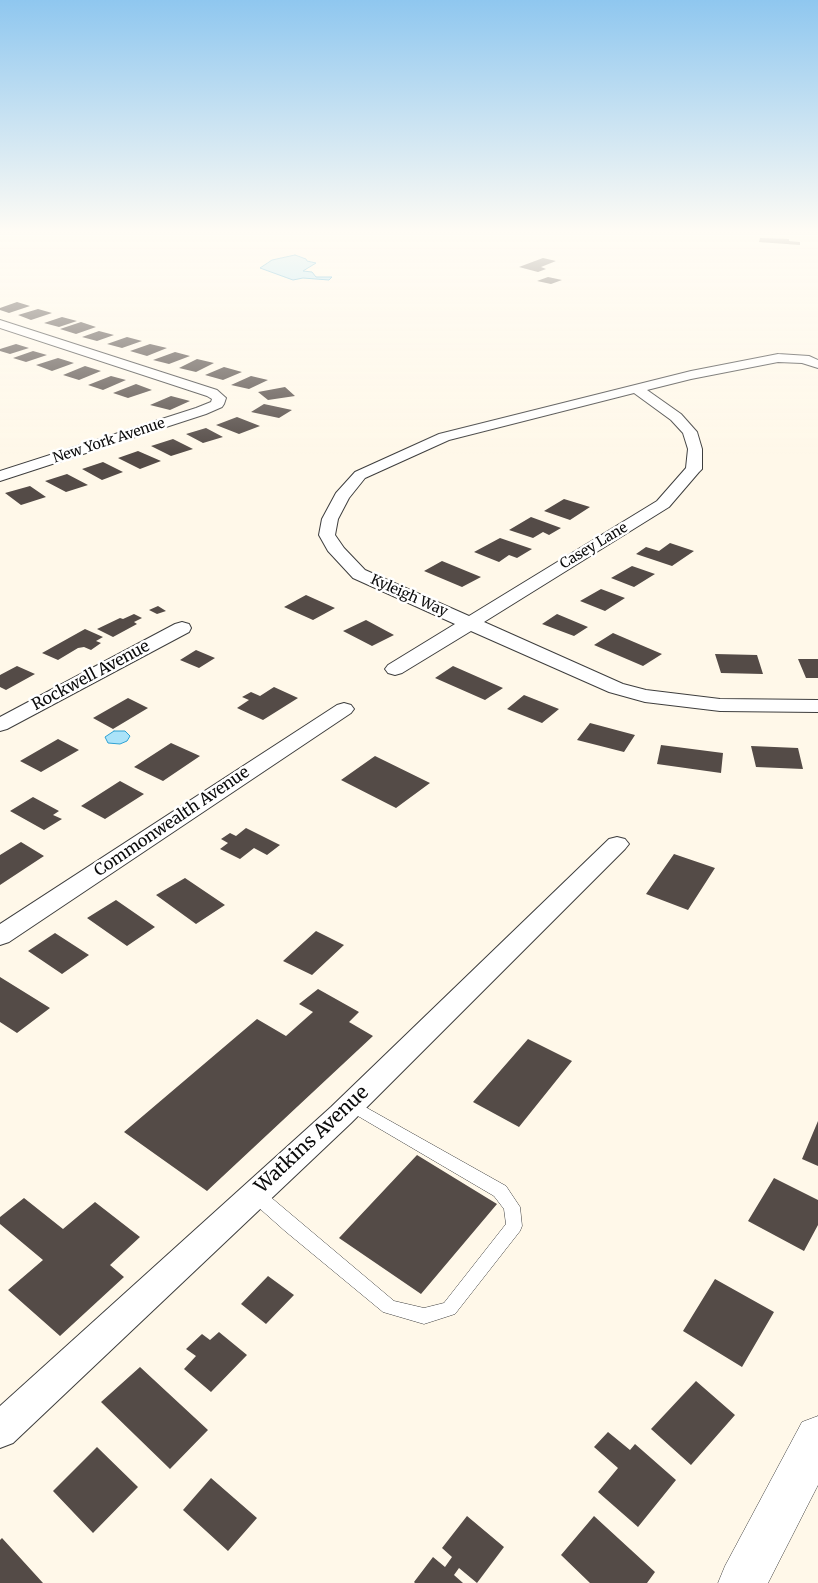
<!DOCTYPE html>
<html>
<head>
<meta charset="utf-8">
<style>
	body { margin:0 }
	canvas { display:block; background:#fff8e9 }
</style>
</head>
<body>
<canvas width="818" height="1583"></canvas>
<script>
const c = document.querySelector('canvas').getContext('2d');
c.lineJoin = 'round';
function fillPath(path, color) {
  c.fillStyle = color;
  c.fill(path, 'evenodd');
}
function shape(rows) {
  const path = new Path2D();
  for (const r of rows) {
    path.moveTo(r[0], r[1]);
    for (let i = 2; i < r.length; i += 2) path.lineTo(r[i], r[i + 1]);
  }
  return path;
}
function strokePath(path, color, width, dash) {
  c.strokeStyle = color;
  c.lineWidth = width;
  c.lineCap = dash ? 'butt' : 'round';
  c.setLineDash(dash || []);
  c.stroke(path);
}
function drawText(font, color, halo, rows, align = 'center') {
  c.font = font + ' Merriweather,serif';
  c.lineWidth = 5;
  c.setLineDash([]);
  c.textBaseline = 'middle';
  c.strokeStyle = halo;
  c.fillStyle = color;
  for (const [text, x, y, turn = 0] of rows) {
    c.save();
    c.translate(x, y);
    c.rotate((+turn || 0) * Math.PI / 180);
    c.textAlign = isNaN(turn) ? turn : align;
    if (halo) c.strokeText(text, 0, 0);
    c.fillText(text, 0, 0);
    c.restore();
  }
}
const water = shape([
	[295,255,306,259,307,261,316,263,303,271,312,272,316,277,332,277,329,280,303,278,293,280,260,268,272,260,295,255],
	[114,731,125,731,130,736,127,741,120,744,108,743,105,737,114,731]
]);
const building = shape([
	[760,238,789,239,789,241,800,242,800,245,759,242],
	[543,258,556,261,541,267,546,269,538,272,519,267],
	[548,277,562,280,551,284,537,281],
	[17,302,30,306,9,313,0,310,0,308],
	[38,309,52,313,31,320,18,315],
	[62,317,77,321,59,327,44,323],
	[81,322,96,327,76,334,60,329],
	[99,331,114,335,97,341,82,337],
	[127,337,142,341,122,348,107,344],
	[16,344,29,348,10,354,0,351,0,349],
	[150,344,167,348,147,356,130,351],
	[33,351,47,355,26,362,13,358],
	[175,352,190,356,169,364,153,360],
	[58,358,74,363,52,371,36,365],
	[197,359,214,363,196,372,179,368],
	[85,366,101,371,79,380,63,375],
	[224,367,242,372,223,380,205,375],
	[111,376,126,380,103,390,88,385],
	[251,376,268,380,249,389,231,385],
	[136,384,152,390,128,398,113,393],
	[285,387,295,396,268,400,258,392],
	[171,396,190,401,170,410,150,405],
	[264,404,292,410,279,418,251,412],
	[237,417,260,426,239,434,216,425],
	[206,428,223,437,203,443,186,434],
	[173,439,193,449,171,456,151,446],
	[138,451,161,461,140,469,118,458],
	[103,462,123,472,102,480,82,469],
	[67,474,88,485,66,492,45,481],
	[30,486,46,497,21,505,5,493],
	[564,499,590,507,570,520,544,511],
	[531,517,561,528,549,535,543,532,533,538,509,530],
	[500,538,532,549,517,558,509,555,499,562,474,552],
	[670,543,694,551,672,566,636,554,646,547,659,551],
	[442,561,481,577,462,587,424,571],
	[632,566,655,574,634,587,611,578],
	[601,589,625,598,605,611,580,601],
	[306,595,335,608,313,620,284,607],
	[158,606,166,611,157,614,149,610],
	[134,614,142,618,134,622,137,624,113,637,97,629,120,618,123,619],
	[557,614,588,627,574,636,542,624],
	[366,620,394,635,372,646,343,631],
	[85,629,103,637,96,641,101,643,91,650,84,647,78,648,58,660,42,653],
	[613,633,662,654,643,666,594,645],
	[196,650,215,658,199,668,180,660],
	[715,654,757,655,763,674,721,673],
	[798,659,818,659,818,678,806,678],
	[17,666,35,674,6,690,0,687,0,675],
	[453,666,503,688,485,700,435,678],
	[274,687,298,698,263,720,237,708,249,700,242,697,251,692,260,696],
	[524,695,559,709,542,723,507,709],
	[128,698,148,708,113,729,93,718],
	[590,723,635,735,624,752,577,740],
	[58,739,79,750,41,772,20,761],
	[171,743,200,756,163,781,134,767],
	[661,745,723,753,721,773,657,764],
	[751,746,798,748,803,769,756,767],
	[375,756,430,783,396,808,341,780],
	[120,781,144,794,105,819,81,806],
	[33,797,59,811,53,815,62,819,44,830,10,811],
	[246,828,280,845,267,855,254,848,240,859,220,849,228,843,221,839,230,833,236,836],
	[21,842,44,856,0,885,0,855],
	[674,854,715,868,688,910,646,894],
	[185,878,225,905,196,924,156,895],
	[116,900,155,927,127,946,87,918],
	[316,931,344,945,312,975,283,961],
	[55,933,89,955,62,974,28,951],
	[0,977,50,1008,17,1033,0,1022],
	[318,989,359,1012,349,1022,373,1036,207,1191,124,1132,257,1019,286,1036,313,1012,299,1004],
	[528,1039,572,1061,519,1127,473,1102],
	[818,1121,818,1166,802,1159],
	[417,1155,497,1204,421,1294,339,1238],
	[774,1178,818,1200,818,1225,804,1251,748,1221],
	[24,1198,63,1229,95,1202,140,1237,110,1265,124,1277,60,1336,8,1290,43,1260,0,1224,0,1217],
	[268,1276,294,1295,266,1324,241,1304],
	[715,1279,774,1312,742,1367,683,1331],
	[219,1332,247,1355,211,1392,184,1369,196,1356,186,1349,202,1334,210,1340],
	[140,1367,208,1430,170,1469,101,1402],
	[696,1381,735,1415,691,1465,651,1429],
	[608,1432,630,1450,635,1444,676,1480,638,1527,598,1492,618,1468,594,1447],
	[97,1447,138,1487,93,1533,53,1491],
	[211,1478,257,1518,228,1551,183,1510],
	[467,1516,504,1547,477,1583,459,1568,454,1575,463,1583,415,1583,414,1582,433,1557,445,1567,452,1557,442,1548],
	[594,1516,655,1572,647,1583,590,1583,561,1555],
	[2,1538,43,1583,0,1583,0,1540]
]);
const service = shape([
	[351,1099,506,1186,520,1207,522,1226,520,1231,455,1314,424,1324,383,1312,285,1231,249,1199,247,1194,249,1189,255,1187,261,1189,394,1301,424,1308,444,1303,506,1224,504,1209,494,1196,346,1109,344,1105,346,1101,351,1099]
]);
const minor = shape([
	[0,320,217,390,226,398,224,404,222,407,206,414,0,481,0,471,196,408,211,402,212,399,207,396,0,328,0,320],
	[778,354,809,356,818,360,818,368,802,363,778,362,691,379,647,390,681,414,697,432,702,449,702,469,699,472,669,507,484,622,623,684,646,690,720,699,818,700,818,712,720,711,645,702,609,692,471,631,402,673,395,675,388,673,385,669,388,665,455,624,353,578,328,551,319,535,322,519,336,493,355,472,439,434,691,371,778,354],
	[634,393,671,420,683,433,688,449,686,468,657,501,469,616,365,570,344,548,335,535,338,519,349,498,365,478,449,440,634,393],
	[182,622,189,624,191,628,189,632,7,729,0,731,0,717,175,624,182,622],
	[344,703,351,705,354,709,351,713,9,942,0,945,0,924,337,705,344,703],
	[617,837,625,839,629,844,625,849,351,1123,13,1443,0,1448,0,1406,331,1107,609,839,617,837]
]);
const tertiary = shape([
	[818,1416,818,1485,768,1583,718,1583,725,1566,802,1422,818,1416]
]);
const farStreetnames = [
	["New York Avenue",109,441,-18],
	["Casey Lane",594,546,-31],
	["Kyleigh Way",409,596,24]
];
const streetNames = [
	["Rockwell Avenue",91,676,-28],
	["Commonwealth Avenue",172,822,-34]
];
const nearStreetnames = [
	["Watkins Avenue",312,1140,-43]
];
fillPath(water, '#abe3f9');
strokePath(water, '#2fa2d3', 1);
fillPath(building, '#544b47');
strokePath(service, '#3e3e3e', 1);
strokePath(minor, '#3e3e3e', 2);
strokePath(tertiary, '#3e3e3e', 1);
fillPath(service, '#fff');
fillPath(minor, '#fff');
fillPath(tertiary, '#fff');
const sky = c.createLinearGradient(0, 0, 0, 454);
sky.addColorStop(0, '#8fc7ef');
sky.addColorStop(0.51, '#fffcf5');
sky.addColorStop(1, '#fffcf500');
c.fillStyle = sky;
c.fillRect(0, 0, 818, 454);
drawText('14px', '#0b0b0b', '#fff', farStreetnames);
drawText('16px', '#0b0b0b', '#fff', streetNames);
drawText('19px', '#0b0b0b', '#fff', nearStreetnames);
</script>
</body>
</html>
